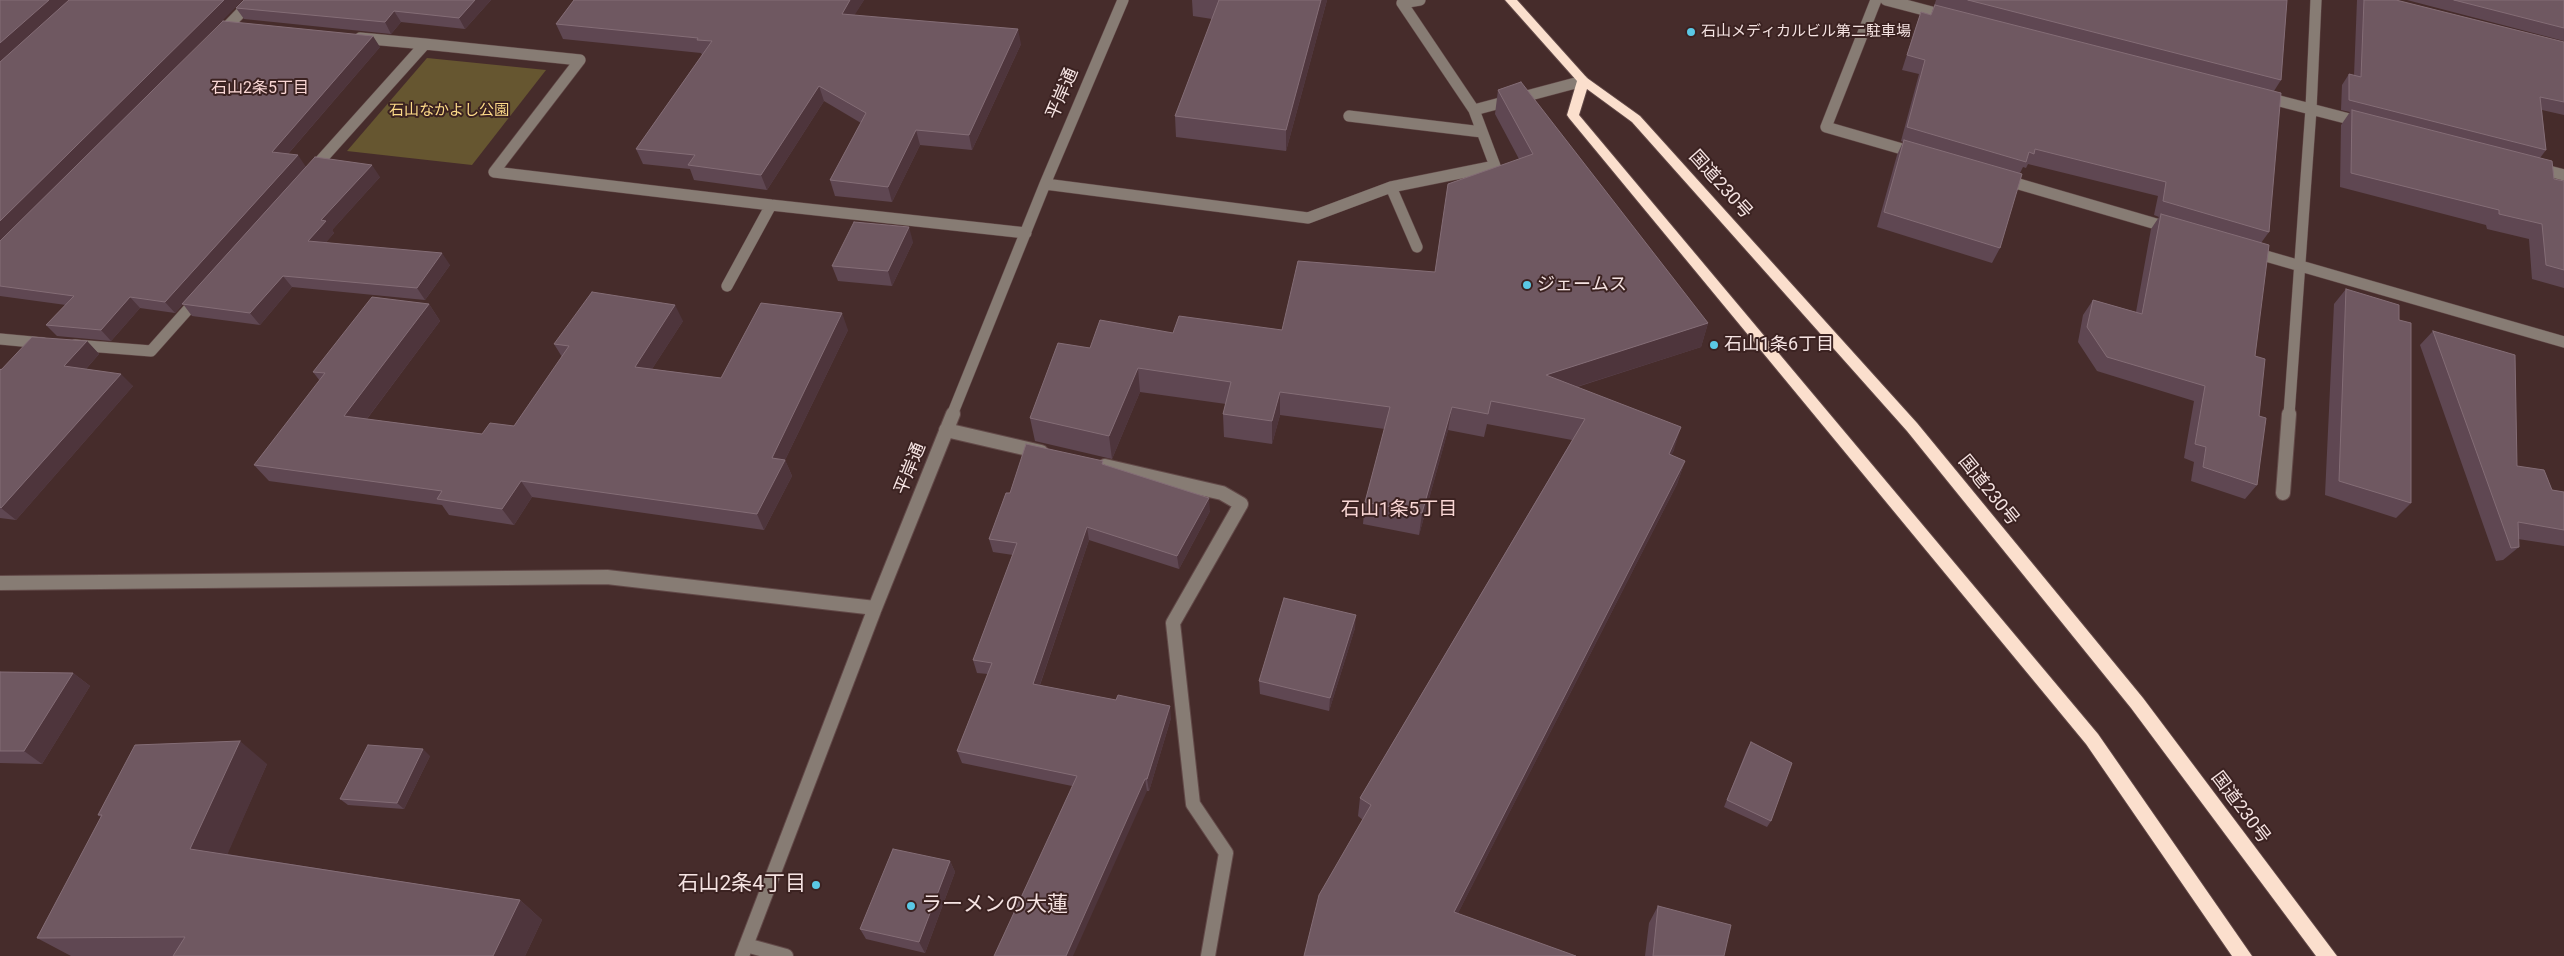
<!DOCTYPE html>
<html>
<head>
<meta charset="utf-8">
<style>
	body { margin:0 }
	canvas { display:block; background:#462c2b }
</style>
</head>
<body>
<canvas width="2564" height="956"></canvas>
<script>
const c = document.querySelector('canvas').getContext('2d');
c.lineJoin = 'round';
function fillPath(path, color) {
  c.fillStyle = color;
  c.fill(path, 'evenodd');
}
function shape(rows) {
  const path = new Path2D();
  for (const r of rows) {
    path.moveTo(r[0], r[1]);
    for (let i = 2; i < r.length; i += 2) path.lineTo(r[i], r[i + 1]);
  }
  return path;
}
function strokePath(path, color, width, dash) {
  c.strokeStyle = color;
  c.lineWidth = width;
  c.lineCap = dash ? 'butt' : 'round';
  c.setLineDash(dash || []);
  c.stroke(path);
}
function drawText(font, color, halo, rows, align = 'center') {
  c.font = font + ' Roboto,"Noto Sans JP",sans-serif';
  c.lineWidth = 4;
  c.setLineDash([]);
  c.textBaseline = 'middle';
  c.strokeStyle = halo;
  c.fillStyle = color;
  for (const [text, x, y, turn = 0] of rows) {
    c.save();
    c.translate(x, y);
    c.rotate((+turn || 0) * Math.PI / 180);
    c.textAlign = isNaN(turn) ? turn : align;
    if (halo) c.strokeText(text, 0, 0);
    c.fillText(text, 0, 0);
    c.restore();
  }
}
const green = shape([
	[427,58,546,70,472,165,347,151]
]);
const minorFar1 = shape([
	[1420,0,1402,3,1474,110],
	[1876,0,1826,127,1916,153],
	[1886,0,1947,16],
	[220,34,253,0],
	[425,44,580,60,494,172,771,205],
	[2264,97,2361,122],
	[1349,116,1482,132],
	[2537,168,2564,175],
	[312,170,425,44,360,38],
	[2005,180,2170,228],
	[1045,184,1308,218,1391,187,1495,166,1474,110,1583,81],
	[1391,187,1417,247],
	[2252,252,2564,342],
	[727,286,771,205,1026,233],
	[0,339,43,343],
	[75,345,151,351,199,297],
	[952,415,1045,184,1123,0],
	[2289,415,2311,109,2316,0]
]);
const minor = shape([
	[946,430,1041,452],
	[1105,466,1222,493,1241,504,1173,623,1193,804,1226,853,1208,956],
	[2283,493,2289,414],
	[0,583,607,577,875,608],
	[746,945,786,956],
	[742,956,875,608,953,414]
]);
const highway = shape([
	[1505,0,1517,0,1587,78,1640,116,1917,423,2143,698,2337,956,2316,956,2131,708,1907,431,1632,122,1587,89,1579,115,2098,734,2252,956,2232,956,2086,744,1569,118,1567,115,1577,81,1505,0]
]);
const wall = shape([
	[0,0,118,124,380,47,288,154,306,167,380,177,332,230,334,233,326,242,450,265,425,300,292,287,260,325,192,316,183,304,175,313,140,308,111,341,57,336,46,325,66,305,0,296],
	[491,0,465,29,401,22,391,34,244,19,236,8],
	[574,0,864,0,854,15,1021,44,972,150,920,145,892,202,835,196,830,180,861,123,824,101,767,190,694,180,690,169,643,164,636,149,702,55,701,53,563,39,556,24],
	[1192,0,1327,0,1286,151,1176,137,1175,116,1212,19,1193,16],
	[1936,0,2287,0,2281,80,2274,91,2269,232,2261,243,2255,356,2259,416,2257,485,2245,499,2191,481,2194,462,2184,458,2194,401,2097,371,2078,342,2083,315,2093,300,2136,312,2151,229,2159,217,2154,215,2158,196,2028,164,2026,168,2023,167,2020,173,2000,248,1992,263,1877,227,1897,155,1903,142,1901,141,1919,74,1902,70,1916,26,1921,12,1931,15],
	[2357,0,2396,0,2564,42,2564,115,2542,110,2546,150,2540,158,2554,179,2564,181,2564,288,2532,279,2529,239,2487,229,2486,225,2340,187,2341,125,2350,112,2341,110,2342,85,2349,74,2354,76],
	[2407,0,2564,0,2564,41],
	[1498,90,1708,323,1701,347,1577,387,1674,450,1671,455,1685,461,1677,484,1458,913,1304,956,1363,820,1358,816,1360,798,1572,440,1487,424,1484,437,1448,430,1419,535,1363,524,1365,502,1385,429,1280,415,1272,444,1224,437,1223,414,1226,404,1140,392,1112,459,1035,441,1030,418,1090,348,1173,333,1282,330,1435,272,1519,159,1495,114],
	[913,242,892,286,838,281,832,266],
	[2346,289,2411,503,2396,518,2325,495,2334,304],
	[429,304,440,321,367,419,482,434,514,426,562,357,554,344,683,321,652,369,721,378,848,330,785,460,792,476,764,530,532,497,514,525,449,515,442,505,269,481,254,465,320,381,313,372],
	[2433,331,2517,466,2552,490,2564,492,2564,546,2518,539,2519,547,2503,560,2496,561,2420,345],
	[87,341,99,354,86,369,133,386,16,520,0,518,0,369],
	[1103,464,1210,511,1179,569,1089,540,1040,685,1171,718,1149,791,1072,786,962,763,957,751,988,674,977,673,973,660,1013,555,993,552,989,539,1010,493],
	[1355,628,1329,711,1260,694,1259,681],
	[0,672,73,673,90,686,42,764,0,763],
	[1751,742,1771,821,1767,827,1724,807,1747,749],
	[430,756,404,809,348,805,340,799],
	[267,764,227,854,520,900,542,920,525,956,71,956,37,938,101,817,98,815],
	[950,861,955,872,925,953,866,939,860,929],
	[1658,906,1724,956,1645,956,1649,923]
]);
const shadedWall = shape([
	[49,0,70,0,0,62,0,43],
	[224,0,243,0,0,243,0,221],
	[475,0,491,0,465,29,459,18],
	[850,0,864,0,846,29,842,14],
	[1321,0,1327,0,1286,151,1286,130],
	[394,11,401,22,391,34,385,22],
	[1018,29,1021,44,972,150,969,135],
	[373,36,380,47,280,163,272,152],
	[819,86,824,101,767,190,761,175],
	[916,130,920,145,892,202,888,187],
	[298,155,306,167,182,304,183,304,175,313,165,302],
	[372,165,380,177,332,230,334,233,317,253,308,241,321,220],
	[909,227,913,242,892,286,888,271],
	[442,253,450,265,425,300,417,288],
	[283,276,292,287,260,325,250,313],
	[130,297,140,308,111,341,101,330],
	[429,304,440,321,357,432,344,416],
	[675,305,683,321,643,383,635,367],
	[842,313,848,330,785,460,792,476,764,530,757,514,772,458],
	[1708,323,1701,347,1541,398,1546,375],
	[87,341,99,354,77,379,64,366],
	[1138,368,1140,392,1112,459,1109,436],
	[121,374,133,386,16,520,1,508],
	[1280,392,1280,415,1272,444,1272,421],
	[1452,407,1448,430,1419,535,1422,513],
	[1681,427,1674,450,1661,477,1669,454],
	[1685,461,1677,484,1450,929,1454,912],
	[521,481,532,497,514,525,502,509],
	[1209,498,1210,511,1179,569,1177,556],
	[1087,527,1089,540,1036,696,1033,684],
	[1356,615,1355,628,1329,711,1330,698],
	[73,673,90,686,42,764,24,751],
	[1170,706,1171,718,1149,791,1147,779],
	[240,741,267,764,221,869,190,849],
	[423,749,430,756,404,809,397,803],
	[1145,779,1147,791,1073,956,1066,956],
	[950,861,955,872,925,953,919,942],
	[520,900,542,920,525,956,493,956]
]);
const building = shape([
	[0,0,49,0,0,43,0,0],
	[69,0,224,0,0,221,0,62,69,0],
	[244,0,475,0,459,18,394,11,385,22,236,8,244,0],
	[574,0,850,0,842,14,1018,29,969,135,916,130,888,187,830,180,866,113,819,86,761,175,688,165,695,155,636,149,712,41,697,40,698,38,556,24,574,0],
	[1219,0,1321,0,1286,130,1175,116,1219,0],
	[1968,0,2287,0,2281,80,1968,0],
	[2364,0,2396,0,2564,42,2564,102,2540,97,2546,150,2349,100,2349,74,2361,77,2364,0],
	[2454,0,2564,0,2564,28,2454,0],
	[1935,5,2281,93,2269,232,2163,201,2166,182,2035,149,2034,154,2029,152,2026,162,1907,127,1925,60,1907,55,1921,12,1931,15,1935,5],
	[223,21,373,36,272,152,298,155,165,302,130,297,101,330,46,325,74,296,0,286,0,241,223,21],
	[1521,82,1708,323,1546,375,1681,427,1669,454,1685,461,1454,912,1576,956,1304,956,1319,895,1371,805,1360,798,1585,419,1491,401,1488,414,1452,407,1422,513,1365,502,1390,407,1280,392,1272,421,1223,414,1231,382,1138,368,1109,436,1030,418,1058,343,1090,348,1100,320,1173,333,1179,316,1282,330,1298,261,1435,272,1448,184,1533,154,1498,90,1521,82],
	[2352,110,2552,161,2554,179,2564,181,2564,270,2546,265,2542,224,2499,214,2499,210,2351,173,2352,110],
	[1904,140,2022,174,2000,248,1884,212,1904,140],
	[315,157,372,165,321,220,326,221,308,241,442,253,417,288,283,276,250,313,182,304,315,157],
	[2161,214,2269,245,2255,356,2265,359,2259,416,2266,418,2257,485,2203,467,2206,447,2195,444,2205,386,2107,357,2087,327,2093,300,2142,314,2161,214],
	[854,222,909,227,888,271,832,266,854,222],
	[2346,289,2399,305,2399,320,2411,323,2411,503,2339,481,2346,289],
	[592,292,675,305,635,367,721,378,761,303,842,313,772,458,785,460,757,514,521,481,502,509,437,499,442,491,254,465,325,373,313,372,372,297,429,304,344,416,482,434,490,423,514,426,569,346,554,344,592,292],
	[2433,331,2515,355,2517,466,2544,470,2552,490,2564,492,2564,530,2518,522,2519,547,2511,548,2433,331],
	[32,337,87,341,64,366,121,374,1,508,0,507,0,369,1,370,32,337],
	[1026,444,1103,461,1102,464,1209,498,1177,556,1087,527,1033,684,1116,700,1118,695,1170,706,1147,779,1145,779,1066,956,994,956,1077,776,957,751,992,663,973,660,1017,543,989,539,1006,493,1010,493,1026,444],
	[1284,598,1356,615,1330,698,1259,681,1284,598],
	[0,672,73,673,24,751,0,751,0,672],
	[240,741,190,849,520,900,493,956,173,956,185,937,37,938,102,815,98,815,135,745,240,741],
	[1751,742,1792,763,1771,821,1727,800,1751,742],
	[368,745,423,749,397,803,340,799,368,745],
	[893,849,950,861,919,942,860,929,893,849],
	[1658,906,1731,925,1724,956,1653,956,1658,906]
]);
const markers = [
	[1691,32,5,"#5ac8e5"],
	[1527,285,5,"#5ac8e5"],
	[1714,345,5,"#5ac8e5"],
	[816,885,5,"#5ac8e5"],
	[911,906,5,"#5ac8e5"]
];
const farPoinames = [
	["石山メディカルビル第二駐車場",1701,32]
];
const farParknames = [
	["石山なかよし公園",449,111]
];
const farNeighbourhoodnames = [
	["石山2条5丁目",260,89]
];
const streetNames = [
	["平岸通",1063,94,-67],
	["国道230号",1720,185,48],
	["平岸通",911,469,-68],
	["国道230号",1988,491,51],
	["国道230号",2240,808,53]
];
const poiNames = [
	["ジェームス",1537,285],
	["石山1条6丁目",1724,345]
];
const neighbourhoodNames = [
	["石山1条5丁目",1399,510]
];
const nearPoinames = [
	["石山2条4丁目",806,885],
	["ラーメンの大蓮",921,906,"left"]
];
fillPath(green, '#665630');
strokePath(minorFar1, '#624948', 12);
strokePath(minor, '#624948', 16);
strokePath(highway, '#624948', 2);
strokePath(minorFar1, '#877c74', 11);
strokePath(minor, '#877c74', 14);
fillPath(highway, '#fbdfcd');
fillPath(wall, '#5f4752');
fillPath(shadedWall, '#4e353c');
fillPath(building, '#6f5861');
strokePath(building, '#846d76', 1);
for (const [x, y, r, color] of markers) {
  const dot = new Path2D();
  dot.arc(x, y, r, 0, 2 * Math.PI);
  c.fillStyle = color;
  c.fill(dot);
  strokePath(dot, '#3b2221', 2);
}
drawText('15px', '#f5e3e2', '#3b2221', farPoinames, 'left');
drawText('15px', '#fcda88', '#3b2221', farParknames);
drawText('16px', '#f9d6d4', '#3b2221', farNeighbourhoodnames);
drawText('18px', '#f5e3e2', '#3b2221', streetNames);
drawText('18px', '#f5e3e2', '#3b2221', poiNames, 'left');
drawText('19px', '#f9d6d4', '#3b2221', neighbourhoodNames);
drawText('21px', '#f5e3e2', '#3b2221', nearPoinames, 'right');
</script>
</body>
</html>
